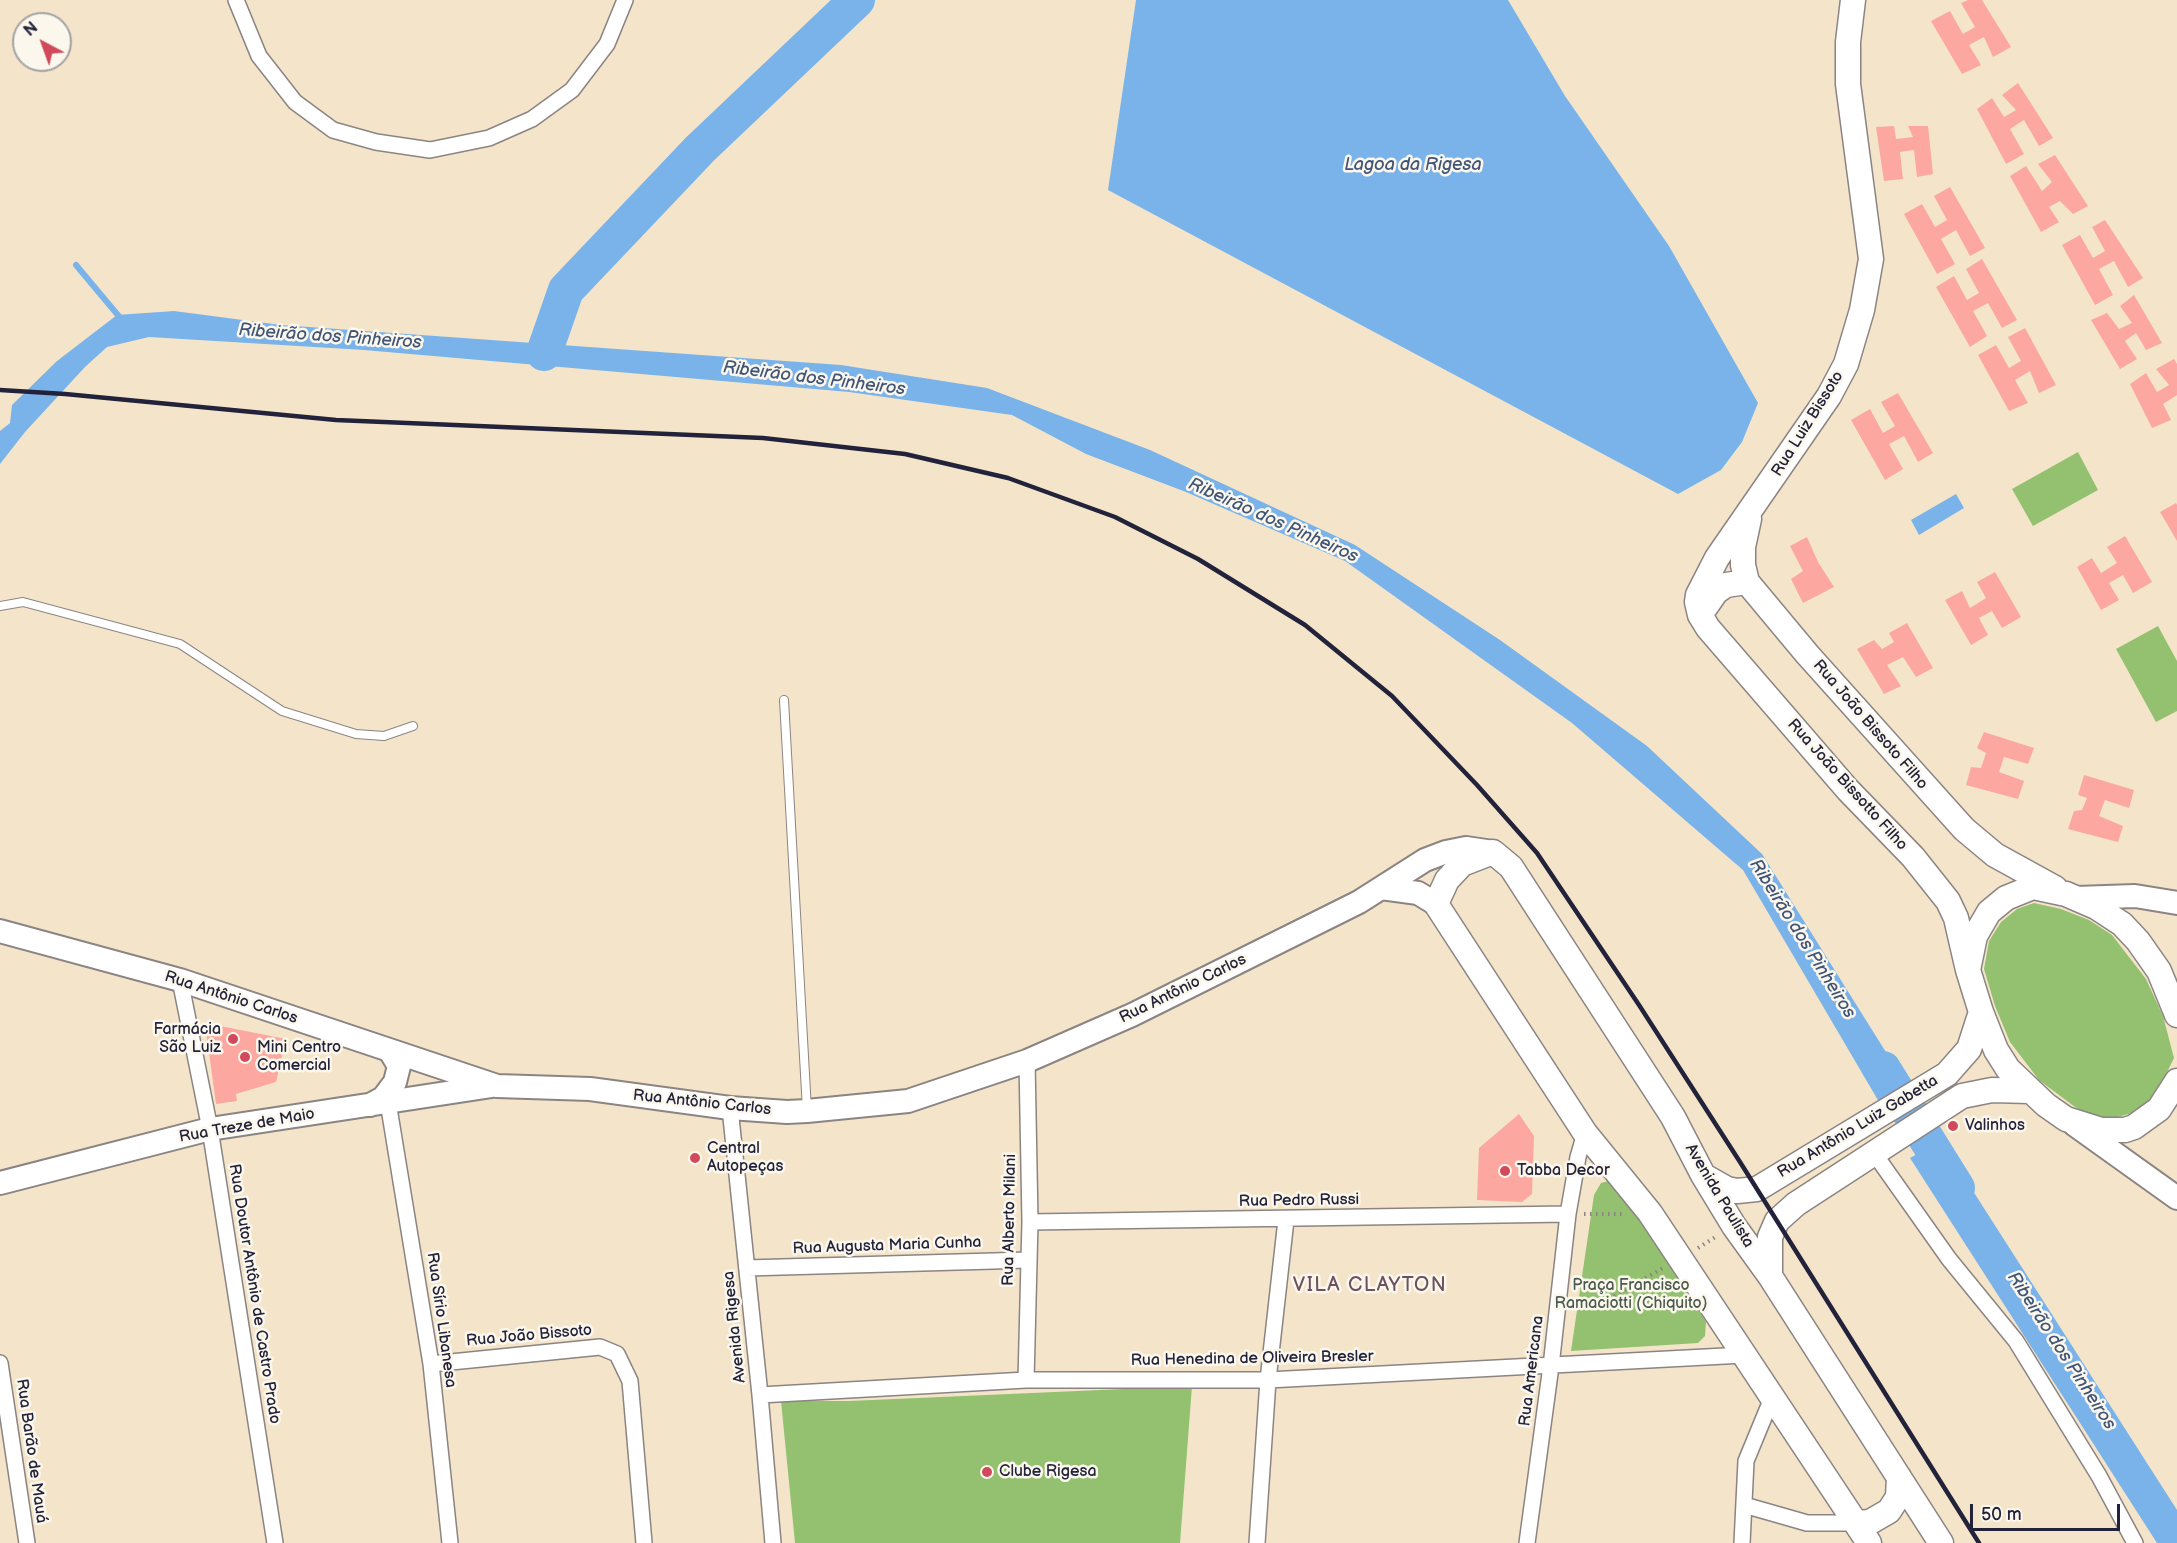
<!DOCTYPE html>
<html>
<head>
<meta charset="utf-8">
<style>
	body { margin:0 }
	#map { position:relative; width:2177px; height:1543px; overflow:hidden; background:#f4e5ca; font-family:"Balsamiq Sans",sans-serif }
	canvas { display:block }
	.north { position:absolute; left:12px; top:12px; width:60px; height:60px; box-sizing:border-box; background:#fbf7ec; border:2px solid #a4a2a5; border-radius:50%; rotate:319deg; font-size:16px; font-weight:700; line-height:24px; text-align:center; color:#22223b }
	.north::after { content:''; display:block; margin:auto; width:21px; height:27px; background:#d1495b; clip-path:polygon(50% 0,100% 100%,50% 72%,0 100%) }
	.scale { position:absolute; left:1970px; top:1504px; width:150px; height:27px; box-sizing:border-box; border:3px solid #22223b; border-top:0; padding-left:8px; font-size:18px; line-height:21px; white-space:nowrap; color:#22223b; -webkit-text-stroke:4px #fbf7ec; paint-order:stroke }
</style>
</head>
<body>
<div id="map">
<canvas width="2177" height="1543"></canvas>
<div class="north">N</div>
<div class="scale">50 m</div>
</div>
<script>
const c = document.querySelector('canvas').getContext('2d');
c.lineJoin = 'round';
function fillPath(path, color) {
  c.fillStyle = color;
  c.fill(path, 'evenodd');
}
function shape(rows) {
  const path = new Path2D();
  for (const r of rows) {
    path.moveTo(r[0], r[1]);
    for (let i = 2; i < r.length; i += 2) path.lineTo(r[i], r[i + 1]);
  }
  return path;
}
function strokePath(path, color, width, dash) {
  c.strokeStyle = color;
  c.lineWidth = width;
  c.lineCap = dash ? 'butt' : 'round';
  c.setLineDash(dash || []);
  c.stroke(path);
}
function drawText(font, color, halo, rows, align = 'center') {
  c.font = font + ' "Balsamiq Sans",sans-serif';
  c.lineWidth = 5;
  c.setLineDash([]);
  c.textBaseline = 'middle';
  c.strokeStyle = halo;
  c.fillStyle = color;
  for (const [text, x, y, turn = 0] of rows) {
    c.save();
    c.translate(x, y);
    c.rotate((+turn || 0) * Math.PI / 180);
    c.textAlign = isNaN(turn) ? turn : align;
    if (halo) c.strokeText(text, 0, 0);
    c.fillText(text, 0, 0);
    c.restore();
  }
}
const green = shape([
	[2078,452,2098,490,2033,526,2012,489],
	[2158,626,2177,661,2177,711,2156,722,2116,649],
	[2034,903,2061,909,2089,920,2112,935,2146,979,2163,1016,2174,1058,2154,1099,2138,1111,2115,1118,2092,1116,2075,1107,2039,1080,2010,1042,1995,1006,1984,969,1989,941,2001,922,2017,909],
	[1615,1179,1623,1188,1706,1322,1705,1336,1698,1343,1571,1351,1594,1195,1601,1183],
	[1192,1386,1180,1543,795,1543,781,1401,849,1401]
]);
const water = shape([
	[1136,0,1508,0,1565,96,1669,246,1758,403,1742,442,1721,470,1678,494,1108,190],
	[174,311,281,325,841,365,987,388,1150,450,1355,545,1500,640,1647,746,1762,854,1909,1089,1882,1107,1743,870,1572,723,1345,561,1186,492,1086,454,1012,415,849,392,364,350,149,337,107,347,85,367,25,432,0,464,0,431,10,423,12,405,57,361,117,315],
	[1956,494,1964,508,1919,535,1911,520],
	[1941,1141,2177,1510,2177,1543,2157,1543,1910,1158]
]);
const stream = shape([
	[76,265,122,320]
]);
const river = shape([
	[544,353,566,290,700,149,857,0],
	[1883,1069,1957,1188]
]);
const building = shape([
	[1968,0,1982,0,2011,47,1993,57,1984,37,1969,45,1981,65,1962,74,1931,21,1950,11,1963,34,1975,27,1961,3],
	[2018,83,2053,138,2039,146,2024,120,2010,129,2024,154,2006,164,1977,109,1992,98,2004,117,2016,110,2002,95],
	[1894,126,1896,139,1913,137,1908,126,1928,126,1933,174,1917,177,1914,150,1900,152,1903,179,1884,181,1876,127],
	[2055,155,2088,206,2073,214,2060,201,2049,207,2059,222,2041,232,2010,176,2026,166,2042,191,2052,182,2038,164],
	[1950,187,1985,248,1970,256,1956,230,1941,239,1955,264,1937,274,1904,214,1922,204,1935,227,1947,220,1934,196],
	[2105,220,2143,278,2128,287,2114,261,2099,269,2113,295,2095,305,2062,245,2080,235,2093,258,2105,251,2092,227],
	[1982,259,2017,320,2002,328,1988,303,1973,311,1987,336,1970,347,1936,287,1954,276,1967,300,1979,293,1966,269],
	[2134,295,2162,343,2146,350,2136,333,2125,341,2137,359,2120,369,2091,320,2107,313,2119,329,2132,323,2120,306],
	[2025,328,2056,385,2039,393,2030,371,2015,380,2028,403,2009,411,1978,355,1996,345,2009,368,2021,361,2008,337],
	[2174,359,2177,364,2177,395,2163,404,2171,420,2152,428,2130,384,2146,373,2157,392,2169,385,2156,369],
	[1898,393,1933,453,1918,462,1904,436,1889,444,1903,469,1885,480,1851,420,1870,409,1883,433,1895,426,1881,402],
	[2176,503,2177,505,2177,541,2160,512],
	[2125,536,2152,582,2133,593,2123,575,2109,583,2119,600,2101,610,2077,567,2092,558,2101,573,2117,563,2107,547],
	[1807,537,1818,562,1834,587,1803,603,1791,579,1803,571,1790,546],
	[1995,572,2021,617,2002,628,1992,611,1979,618,1988,635,1971,645,1945,600,1962,591,1970,608,1986,598,1977,582],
	[1907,623,1933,668,1916,677,1903,657,1887,665,1901,686,1884,694,1857,649,1874,640,1882,649,1894,642,1889,633],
	[1984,732,2034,748,2028,764,2004,757,1999,772,2024,781,2018,799,1966,785,1971,767,1981,768,1986,753,1977,748],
	[2084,775,2134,790,2129,808,2105,800,2099,816,2123,826,2118,842,2068,829,2074,811,2082,810,2087,798,2078,795],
	[205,1023,286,1039,276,1082,236,1094,237,1101,216,1104],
	[1519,1114,1534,1136,1532,1194,1522,1202,1477,1200,1479,1148]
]);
const path = shape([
	[1584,1214,1625,1214],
	[1698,1248,1717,1236],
	[1614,1296,1663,1268]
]);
const lane = shape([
	[0,606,23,602,180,644,282,711,356,734,384,736,413,726],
	[784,700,807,1110]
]);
const street = shape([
	[236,0,259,56,295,102,333,130,376,142,430,150,489,138,532,119,572,90,607,44,625,0],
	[180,980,210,1129,275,1543],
	[388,1102,431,1364,450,1543],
	[730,1108,760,1395,773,1543],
	[1874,1153,1949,1259,2016,1341,2099,1476,2135,1543],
	[1030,1222,1568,1214],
	[747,1268,1028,1260],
	[0,1363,27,1543],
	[431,1364,600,1347,617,1354,630,1381,644,1543],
	[1026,1380,1030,1222,1027,1061],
	[760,1395,1026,1380,1268,1380,1744,1355],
	[1744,1505,1807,1523,1856,1523],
	[1257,1543,1268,1380,1286,1220],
	[1527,1543,1551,1366,1568,1214,1578,1157,1585,1133],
	[1742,1543,1746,1461,1772,1398]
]);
const secondary = shape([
	[1381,888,1418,893,1436,904],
	[2076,898,2135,896,2177,903],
	[0,931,180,980,497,1086,590,1089,730,1108,787,1112,807,1111,908,1101,1027,1061,1132,1015,1359,902,1425,860,1446,852,1466,848,1493,852],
	[370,1105,383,1098,395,1082,399,1066,390,1051],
	[2075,1125,2177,1198],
	[0,1183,210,1129,492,1086]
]);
const primary = shape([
	[1853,0,1848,42,1848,84,1871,259,1862,310,1846,364,1829,396,1717,558,1698,595,1697,602,1700,615,1708,628,1848,790,1913,857,1948,901,1956,918,1968,970],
	[1749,519,1743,547,1743,565,1747,582,1807,654,1964,829,1995,855,2055,888],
	[1700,615,1716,592,1726,585,1747,582],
	[2177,1015,2159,971,2138,941,2122,924,2096,907,2066,894,2033,887,2006,898,1989,912,1975,936,1968,970,1981,1012,1996,1050,2008,1069,2046,1105,2066,1119,2101,1130,2125,1130,2134,1127,2159,1109,2177,1081],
	[1704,1176,1727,1189,1737,1191,1757,1189,1947,1074,1969,1049,1981,1012],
	[1770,1276,1770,1237,1777,1221,1796,1204,1962,1096,1992,1090,2029,1091],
	[1856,1523,1870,1522,1889,1511,1898,1497,1899,1477],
	[1869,1543,1650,1213,1585,1133,1436,904,1447,880,1462,864,1493,852,1511,867,1673,1117,1703,1175,1734,1226,1770,1276,1941,1543]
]);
const rail = shape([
	[0,390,65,394,336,420,763,438,905,454,1008,478,1115,517,1198,559,1305,625,1392,696,1477,785,1537,853,1639,1005,1740,1162,1979,1543]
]);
const markers = [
	[233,1039,6,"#d1495b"],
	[245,1057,6,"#d1495b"],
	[1953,1126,6,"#d1495b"],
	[695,1158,6,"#d1495b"],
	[1505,1171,6,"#d1495b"],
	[987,1472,6,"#d1495b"]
];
const streetNames = [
	["Rua Luiz Bissoto",1808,424,-58],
	["Rua João Bissoto Filho",1870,725,49],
	["Rua João Bissotto Filho",1847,785,48],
	["Rua Antônio Carlos",1183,989,-26],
	["Rua Antônio Carlos",231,998,18],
	["Rua Antônio Carlos",702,1103,6],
	["Rua Treze de Maio",247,1126,-10],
	["Rua Antônio Luiz Gabetta",1858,1127,-31],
	["Avenida Paulista",1719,1196,59],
	["Rua Pedro Russi",1299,1201,-1],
	["Rua Alberto Milani",1010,1220,-89],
	["Rua Augusta Maria Cunha",887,1246,-2],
	["Rua Doutor Antônio de Castro Prado",254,1294,81],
	["Rua Sírio Libanesa",441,1320,82],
	["Avenida Rigesa",735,1327,-96],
	["Rua João Bissoto",529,1336,-5],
	["Rua Henedina de Oliveira Bresler",1252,1359,-1],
	["Rua Americana",1532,1371,-83],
	["Rua Barão de Mauá",31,1451,82]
];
const poiNames = [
	["Farmácia",221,1030,"right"],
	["São Luiz",221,1048,"right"],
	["Mini Centro",257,1048],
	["Comercial",257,1066],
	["Valinhos",1965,1126],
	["Central",707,1149],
	["Autopeças",707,1167],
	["Tabba Decor",1517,1171],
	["Clube Rigesa",999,1472]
];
const parkNames = [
	["Praça Francisco",1631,1286],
	["Ramaciotti (Chiquito)",1631,1304]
];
const waterNames = [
	["Lagoa da Rigesa",1413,165],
	["Ribeirão dos Pinheiros",330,337,4],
	["Ribeirão dos Pinheiros",814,379,7],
	["Ribeirão dos Pinheiros",1273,521,24],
	["Ribeirão dos Pinheiros",1802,939,58],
	["Ribeirão dos Pinheiros",2061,1351,57]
];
const quarterNames = [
	["VILA CLAYTON",1370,1286]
];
fillPath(green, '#93c170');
fillPath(water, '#79b3ea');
strokePath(stream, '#79b3ea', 6);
strokePath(river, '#79b3ea', 36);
fillPath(building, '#fca8a0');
strokePath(lane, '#8b8482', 10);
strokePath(street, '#8b8482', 18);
strokePath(secondary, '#8b8482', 26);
strokePath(primary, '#8b8482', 27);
strokePath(path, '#8b8482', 4, [1.5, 4.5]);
strokePath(lane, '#fff', 8);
strokePath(street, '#fff', 15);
strokePath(secondary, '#fff', 22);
strokePath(primary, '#fff', 24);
strokePath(rail, '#22223b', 4.5);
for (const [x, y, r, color] of markers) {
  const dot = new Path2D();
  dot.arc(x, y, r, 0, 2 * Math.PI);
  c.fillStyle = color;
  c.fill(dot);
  strokePath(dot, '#fbf7ec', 2);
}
drawText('16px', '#22223b', '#fbf7ec', streetNames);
drawText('16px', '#22223b', '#fbf7ec', poiNames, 'left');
drawText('16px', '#4a5a4e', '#fbf7ec', parkNames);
drawText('italic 18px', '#405578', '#fbf7ec', waterNames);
c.letterSpacing = '1.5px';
drawText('20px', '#6e515e', '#fbf7ec', quarterNames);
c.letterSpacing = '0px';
</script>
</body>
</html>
